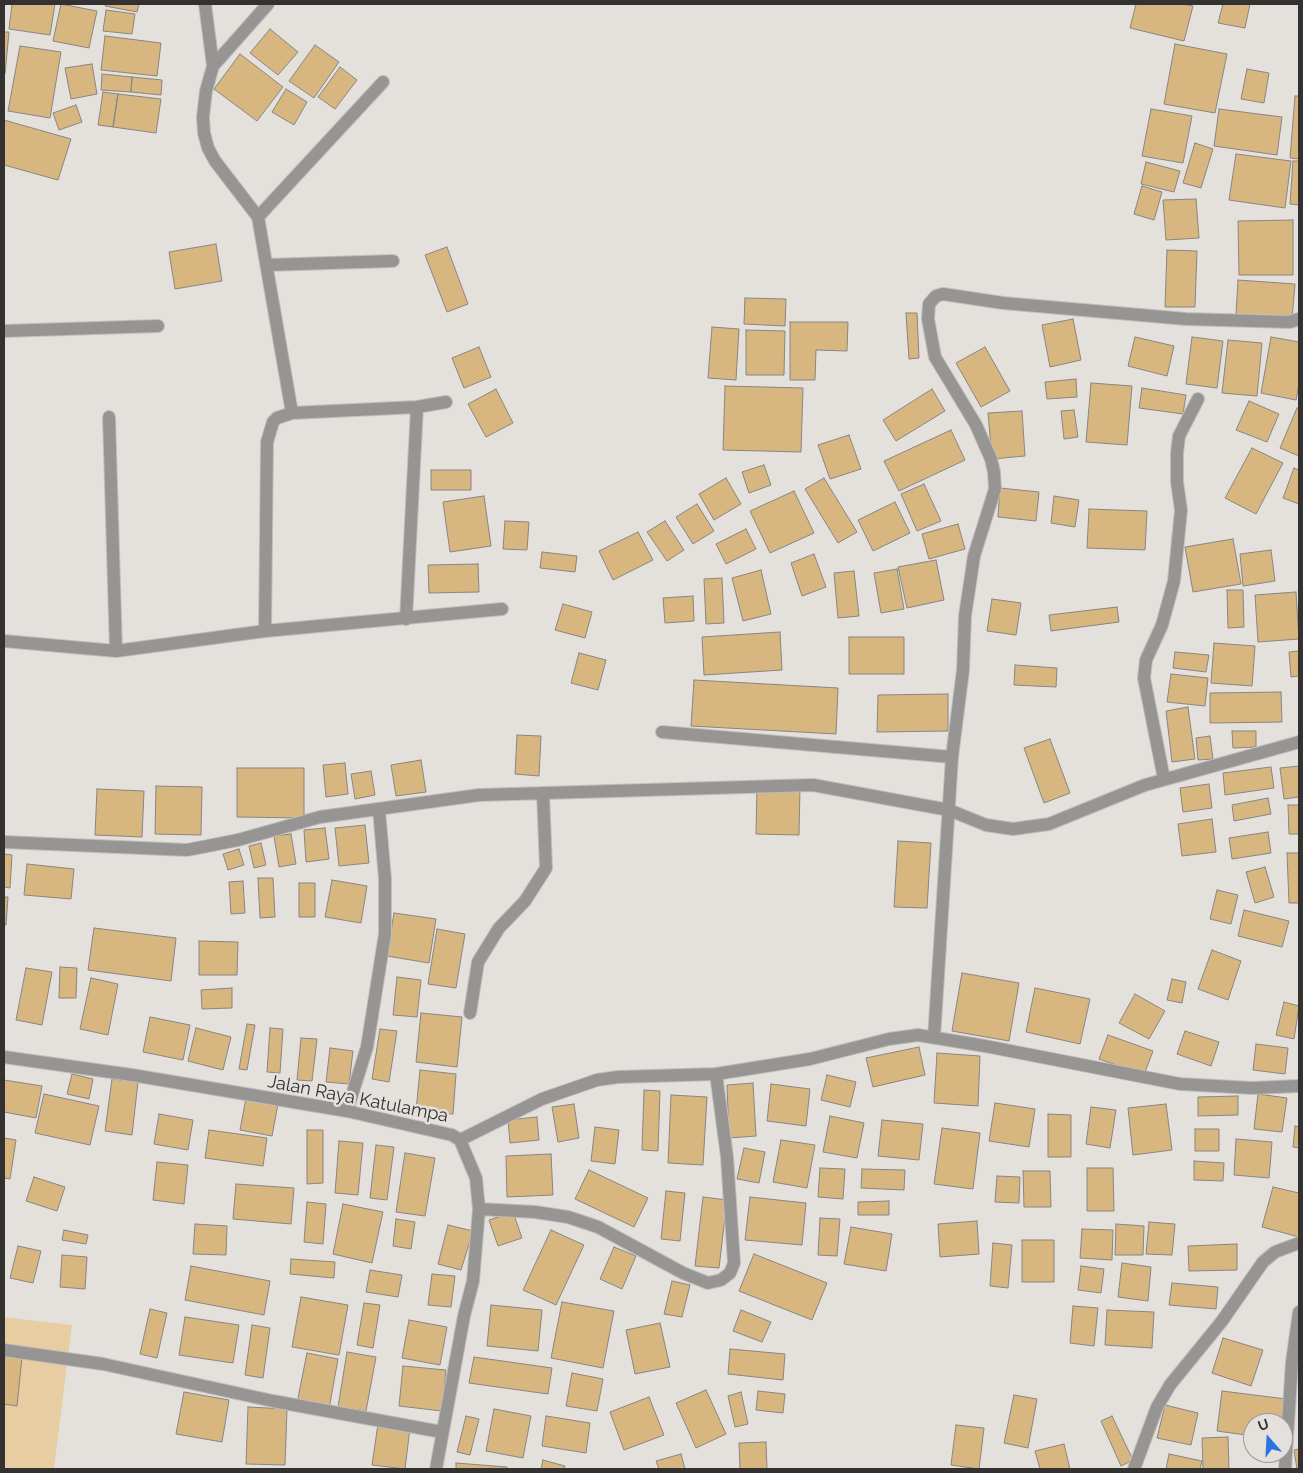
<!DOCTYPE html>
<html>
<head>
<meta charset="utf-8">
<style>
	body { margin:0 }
	#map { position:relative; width:1303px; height:1473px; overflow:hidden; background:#e4e1dd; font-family:Raleway,sans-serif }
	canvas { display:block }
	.frame { position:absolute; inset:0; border:5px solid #333231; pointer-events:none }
	.north { position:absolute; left:1243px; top:1413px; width:50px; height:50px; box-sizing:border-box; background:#e4e1dd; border:1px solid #9d9b98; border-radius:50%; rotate:341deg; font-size:14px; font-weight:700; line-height:20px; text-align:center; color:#333231 }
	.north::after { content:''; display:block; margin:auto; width:18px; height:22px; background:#2c75e1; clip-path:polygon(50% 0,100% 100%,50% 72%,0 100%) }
</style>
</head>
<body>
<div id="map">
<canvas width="1303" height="1473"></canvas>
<div class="frame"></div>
<div class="north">U</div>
</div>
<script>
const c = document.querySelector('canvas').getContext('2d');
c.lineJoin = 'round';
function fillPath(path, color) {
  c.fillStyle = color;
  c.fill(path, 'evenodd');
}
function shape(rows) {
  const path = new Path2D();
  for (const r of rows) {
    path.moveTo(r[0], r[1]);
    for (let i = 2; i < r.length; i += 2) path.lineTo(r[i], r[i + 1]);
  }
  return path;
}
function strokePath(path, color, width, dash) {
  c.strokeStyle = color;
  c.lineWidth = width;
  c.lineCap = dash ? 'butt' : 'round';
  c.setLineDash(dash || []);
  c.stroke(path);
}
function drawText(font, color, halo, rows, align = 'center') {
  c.font = font + ' Raleway,sans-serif';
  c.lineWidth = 5;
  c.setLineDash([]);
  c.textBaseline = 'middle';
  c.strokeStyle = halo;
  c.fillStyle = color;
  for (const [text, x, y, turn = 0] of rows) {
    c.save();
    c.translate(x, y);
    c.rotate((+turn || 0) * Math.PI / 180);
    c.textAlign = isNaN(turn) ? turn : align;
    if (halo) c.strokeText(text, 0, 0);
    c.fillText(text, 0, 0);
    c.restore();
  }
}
const green = shape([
	[4,1317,72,1325,54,1469,4,1469]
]);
const building = shape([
	[12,4,55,4,50,35,9,29,12,4],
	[61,4,97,11,89,48,53,41,61,4],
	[106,4,139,4,137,12,105,6,106,4],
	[1136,4,1182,4,1193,6,1184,41,1130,28,1136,4],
	[1223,4,1250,4,1245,28,1218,23,1223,4],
	[106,10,135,14,132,34,103,31,106,10],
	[270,29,298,52,278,75,250,53,270,29],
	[4,32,9,32,5,74,4,73,4,32],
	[105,36,161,43,157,76,101,70,105,36],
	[1175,44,1227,54,1215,113,1164,104,1175,44],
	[315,45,339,62,314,98,289,81,315,45],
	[20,46,61,52,50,118,8,111,20,46],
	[240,54,283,87,257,121,214,89,240,54],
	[92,64,97,94,71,99,65,68,92,64],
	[340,67,357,80,335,109,318,97,340,67],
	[1247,69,1269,73,1264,103,1241,99,1247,69],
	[102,74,132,77,131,92,101,90,102,74],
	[132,77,162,80,161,95,131,92,132,77],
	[286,89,307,102,294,125,272,112,286,89],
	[103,92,118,94,113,127,98,125,103,92],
	[118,94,161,99,156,133,113,127,118,94],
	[1295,96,1299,96,1299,159,1290,158,1295,96],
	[76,105,82,122,59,130,53,113,76,105],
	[1151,109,1192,116,1183,163,1142,156,1151,109],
	[1219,109,1282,117,1277,155,1214,146,1219,109],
	[4,120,71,139,58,180,4,165,4,120],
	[1195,143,1213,149,1201,188,1183,183,1195,143],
	[1236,154,1291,161,1285,208,1229,200,1236,154],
	[1293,161,1299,161,1299,205,1290,204,1293,161],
	[1146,162,1180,171,1174,192,1141,184,1146,162],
	[1142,186,1162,192,1154,220,1134,214,1142,186],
	[1196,199,1199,238,1166,240,1163,200,1196,199],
	[1293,220,1293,275,1239,275,1238,221,1293,220],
	[216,244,222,281,175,289,169,252,216,244],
	[447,247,468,304,447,312,425,255,447,247],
	[1167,250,1197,251,1195,307,1165,307,1167,250],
	[1238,280,1295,284,1292,319,1236,315,1238,280],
	[745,298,786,299,785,326,744,324,745,298],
	[906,313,917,313,919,358,909,359,906,313],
	[1073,319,1081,360,1050,367,1042,325,1073,319],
	[790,322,848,322,847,351,816,350,815,380,790,380,790,322],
	[712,327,739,329,736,380,708,378,712,327],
	[746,330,785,331,784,375,746,375,746,330],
	[1135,337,1174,346,1167,376,1128,366,1135,337],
	[1192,337,1223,341,1217,388,1186,384,1192,337],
	[1271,337,1299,342,1299,384,1296,400,1261,393,1271,337],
	[1228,340,1262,343,1257,396,1222,393,1228,340],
	[479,347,491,377,464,388,452,358,479,347],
	[985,347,1010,391,981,407,956,363,985,347],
	[1076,379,1077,397,1047,399,1045,382,1076,379],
	[1091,383,1132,386,1127,445,1086,442,1091,383],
	[725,386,803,388,801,452,723,450,725,386],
	[1142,388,1186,395,1183,414,1139,408,1142,388],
	[496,389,513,423,486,437,468,404,496,389],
	[932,389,945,411,896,441,883,420,932,389],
	[1249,401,1279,414,1267,442,1236,430,1249,401],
	[1297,408,1299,409,1299,456,1280,448,1297,408],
	[1074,410,1078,437,1064,439,1061,411,1074,410],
	[1022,411,1025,456,992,459,988,413,1022,411],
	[951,430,965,460,899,491,884,461,951,430],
	[849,435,861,469,830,479,818,445,849,435],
	[1252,448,1283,463,1256,514,1225,498,1252,448],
	[764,465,771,485,749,493,742,472,764,465],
	[1294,468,1299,470,1299,504,1283,498,1294,468],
	[431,470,471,470,471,490,431,490,431,470],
	[726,478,741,504,714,520,699,494,726,478],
	[824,478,857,532,838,543,805,489,824,478],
	[924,484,941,521,917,531,901,494,924,484],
	[1000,488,1039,492,1036,521,998,517,1000,488],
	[794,491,814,533,770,553,750,511,794,491],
	[484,496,491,546,450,552,443,502,484,496],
	[1054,496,1079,500,1075,527,1051,523,1054,496],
	[895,502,910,533,873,551,858,520,895,502],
	[697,504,714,531,693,544,676,517,697,504],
	[1089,509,1147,511,1145,550,1087,548,1089,509],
	[505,521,529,522,527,550,503,549,505,521],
	[665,521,684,550,667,561,647,532,665,521],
	[958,524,965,549,929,559,922,534,958,524],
	[746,529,756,549,726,564,716,544,746,529],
	[638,532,653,560,613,580,599,551,638,532],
	[1233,539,1241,584,1193,592,1185,547,1233,539],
	[1271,550,1275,581,1243,586,1240,554,1271,550],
	[542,552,577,556,575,572,540,568,542,552],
	[814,554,826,587,802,596,791,563,814,554],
	[936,560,944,600,907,608,898,567,936,560],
	[478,564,479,592,429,593,428,565,478,564],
	[897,569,904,609,881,613,874,573,897,569],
	[761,570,771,614,743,621,732,578,761,570],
	[854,571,859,616,838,618,834,573,854,571],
	[722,578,724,623,706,624,704,579,722,578],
	[1227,590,1243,590,1244,627,1228,628,1227,590],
	[1296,592,1299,639,1258,642,1255,595,1296,592],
	[693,596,694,621,665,623,663,598,693,596],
	[992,599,1021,603,1016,635,987,631,992,599],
	[563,604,592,612,585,638,555,630,563,604],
	[1117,607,1119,622,1051,631,1049,615,1117,607],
	[780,632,782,670,704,675,702,637,780,632],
	[849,637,904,637,904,674,849,674,849,637],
	[1214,643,1255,646,1252,686,1211,683,1214,643],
	[1299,651,1299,676,1291,677,1289,652,1299,651],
	[1175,652,1209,655,1206,672,1173,668,1175,652],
	[579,653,606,660,598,690,571,683,579,653],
	[1015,665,1057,668,1056,687,1014,685,1015,665],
	[1171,674,1208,678,1205,706,1167,702,1171,674],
	[694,680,838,688,836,734,691,726,694,680],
	[1281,692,1282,722,1210,723,1210,693,1281,692],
	[948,694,948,731,877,732,878,695,948,694],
	[1188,707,1195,759,1172,762,1166,711,1188,707],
	[1232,731,1256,731,1256,747,1233,748,1232,731],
	[517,735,541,736,539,776,515,774,517,735],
	[1210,736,1213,759,1198,760,1196,738,1210,736],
	[1050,739,1070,793,1044,803,1024,748,1050,739],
	[421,760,426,792,396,796,391,765,421,760],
	[345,763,348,794,326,797,323,765,345,763],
	[1299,766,1299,797,1284,799,1280,768,1299,766],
	[1271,767,1274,788,1225,795,1223,773,1271,767],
	[237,768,304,768,304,818,237,817,237,768],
	[371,771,375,795,355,799,351,774,371,771],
	[1209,784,1212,808,1183,812,1180,788,1209,784],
	[156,786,202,787,201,835,155,834,156,786],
	[757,787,800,788,799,835,756,834,757,787],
	[97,789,144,791,142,837,95,835,97,789],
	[1268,798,1271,814,1234,821,1232,805,1268,798],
	[1288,805,1299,805,1299,834,1289,834,1288,805],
	[1212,819,1216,852,1182,856,1178,824,1212,819],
	[365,825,369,863,339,866,335,828,365,825],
	[325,828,329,859,306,862,304,830,325,828],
	[1268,832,1271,853,1232,859,1229,838,1268,832],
	[291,834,296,864,279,867,274,836,291,834],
	[898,841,931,843,927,908,894,907,898,841],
	[261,843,266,865,254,868,249,846,261,843],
	[239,849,244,865,228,870,223,854,239,849],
	[1287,853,1299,853,1299,903,1289,903,1287,853],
	[4,854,12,855,10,888,4,887,4,854],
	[27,864,74,869,71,899,24,895,27,864],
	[1265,867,1274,897,1255,903,1246,872,1265,867],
	[258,878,273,878,275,917,260,918,258,878],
	[332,880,367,886,361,923,325,917,332,880],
	[243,881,245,913,231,914,229,882,243,881],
	[299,883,315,883,315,917,299,917,299,883],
	[1217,890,1238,895,1231,924,1210,919,1217,890],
	[4,897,8,897,6,925,4,925,4,897],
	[1244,910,1289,921,1282,947,1238,936,1244,910],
	[394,913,436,919,429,963,387,956,394,913],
	[94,928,176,938,171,981,88,970,94,928],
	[437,929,465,934,456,988,428,984,437,929],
	[199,941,238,942,237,975,199,975,199,941],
	[1212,950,1241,961,1228,1000,1198,989,1212,950],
	[60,967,77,968,76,998,59,998,60,967],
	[26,968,52,972,42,1025,16,1020,26,968],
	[962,973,1019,983,1009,1041,952,1031,962,973],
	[397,977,421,980,417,1017,393,1015,397,977],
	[91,978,118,984,108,1035,80,1029,91,978],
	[1172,979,1186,982,1182,1003,1167,1000,1172,979],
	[232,988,232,1008,202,1009,201,990,232,988],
	[1035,988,1090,999,1080,1044,1026,1032,1035,988],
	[1135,994,1165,1011,1149,1039,1119,1023,1135,994],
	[1284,1002,1299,1006,1294,1039,1276,1035,1284,1002],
	[421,1013,462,1017,457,1067,416,1062,421,1013],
	[150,1017,190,1025,183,1060,143,1052,150,1017],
	[247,1024,255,1025,247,1070,239,1069,247,1024],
	[196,1028,231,1037,223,1070,188,1061,196,1028],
	[270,1028,283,1029,280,1073,267,1072,270,1028],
	[380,1029,397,1031,389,1082,372,1079,380,1029],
	[1185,1031,1219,1042,1211,1066,1177,1054,1185,1031],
	[1108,1035,1153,1051,1144,1075,1099,1059,1108,1035],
	[301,1038,317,1039,312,1081,297,1080,301,1038],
	[1256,1044,1288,1048,1285,1074,1253,1070,1256,1044],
	[919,1047,925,1075,873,1087,866,1058,919,1047],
	[330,1048,353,1051,349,1084,326,1082,330,1048],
	[937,1053,980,1056,978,1106,934,1103,937,1053],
	[420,1070,456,1074,453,1114,416,1111,420,1070],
	[72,1074,93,1079,89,1099,67,1094,72,1074],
	[827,1075,856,1082,850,1107,821,1100,827,1075],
	[112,1079,138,1082,132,1135,105,1131,112,1079],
	[4,1080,42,1086,36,1118,4,1112,4,1080],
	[753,1083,756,1136,729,1138,727,1085,753,1083],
	[771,1084,810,1089,806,1126,767,1121,771,1084],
	[644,1090,660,1091,658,1151,642,1150,644,1090],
	[44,1094,99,1106,90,1145,35,1133,44,1094],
	[1258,1094,1287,1098,1282,1132,1254,1129,1258,1094],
	[671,1095,707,1097,703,1165,668,1163,671,1095],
	[1238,1096,1238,1115,1198,1116,1198,1097,1238,1096],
	[246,1098,278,1104,272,1136,240,1130,246,1098],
	[995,1103,1035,1109,1029,1147,989,1141,995,1103],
	[574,1104,579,1138,558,1142,552,1107,574,1104],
	[1166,1104,1172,1150,1133,1155,1128,1108,1166,1104],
	[1091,1107,1116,1110,1110,1148,1086,1144,1091,1107],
	[159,1114,193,1120,188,1150,154,1144,159,1114],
	[1048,1114,1071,1115,1071,1157,1048,1157,1048,1114],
	[830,1116,864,1123,857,1158,823,1152,830,1116],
	[537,1117,539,1140,510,1143,508,1120,537,1117],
	[882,1120,923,1124,919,1160,878,1156,882,1120],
	[1295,1126,1299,1127,1299,1148,1293,1147,1295,1126],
	[595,1127,619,1130,615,1164,591,1161,595,1127],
	[942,1128,980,1133,973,1189,934,1184,942,1128],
	[1195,1129,1219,1129,1219,1151,1195,1151,1195,1129],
	[209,1130,267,1138,263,1166,205,1158,209,1130],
	[307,1130,323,1130,323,1183,307,1184,307,1130],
	[4,1138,16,1140,10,1179,4,1178,4,1138],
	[1236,1139,1272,1142,1269,1178,1234,1175,1236,1139],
	[781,1140,815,1145,807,1188,773,1182,781,1140],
	[339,1141,363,1143,358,1195,335,1193,339,1141],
	[376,1145,394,1147,387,1200,370,1198,376,1145],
	[744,1148,765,1152,759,1183,737,1179,744,1148],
	[405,1153,435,1158,425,1216,396,1212,405,1153],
	[551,1154,553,1195,507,1197,506,1156,551,1154],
	[1194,1161,1224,1163,1223,1181,1194,1180,1194,1161],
	[157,1162,188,1165,184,1204,153,1200,157,1162],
	[820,1168,845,1169,843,1199,818,1197,820,1168],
	[1087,1168,1113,1168,1114,1211,1087,1211,1087,1168],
	[862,1169,905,1170,904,1190,861,1188,862,1169],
	[589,1170,648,1198,634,1227,575,1199,589,1170],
	[1023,1171,1050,1171,1051,1207,1024,1207,1023,1171],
	[997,1176,1020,1177,1019,1203,995,1202,997,1176],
	[34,1177,65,1187,57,1211,26,1201,34,1177],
	[236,1184,294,1188,291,1224,233,1219,236,1184],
	[1273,1187,1299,1193,1299,1237,1262,1227,1273,1187],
	[666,1191,685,1193,680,1241,661,1239,666,1191],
	[703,1197,727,1200,719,1268,695,1266,703,1197],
	[750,1197,806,1203,802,1245,745,1240,750,1197],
	[889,1201,889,1215,858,1215,858,1202,889,1201],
	[307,1202,326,1204,323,1244,304,1242,307,1202],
	[343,1204,383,1212,372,1263,333,1254,343,1204],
	[513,1212,522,1238,498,1246,489,1220,513,1212],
	[820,1218,840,1219,837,1256,818,1255,820,1218],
	[396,1219,415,1222,411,1249,393,1246,396,1219],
	[977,1221,979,1254,940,1257,938,1224,977,1221],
	[1149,1222,1175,1224,1172,1255,1146,1254,1149,1222],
	[195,1224,227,1226,226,1255,193,1254,195,1224],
	[1116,1224,1144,1226,1143,1255,1115,1255,1116,1224],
	[448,1225,473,1231,461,1270,438,1264,448,1225],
	[851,1227,892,1234,886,1271,844,1264,851,1227],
	[1082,1229,1113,1230,1112,1260,1080,1258,1082,1229],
	[64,1230,88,1235,86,1244,62,1240,64,1230],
	[551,1230,584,1245,556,1305,523,1290,551,1230],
	[1022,1240,1054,1240,1054,1282,1022,1282,1022,1240],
	[993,1243,1012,1245,1008,1288,990,1286,993,1243],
	[1237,1244,1237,1270,1189,1271,1188,1246,1237,1244],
	[18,1246,41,1251,33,1283,10,1278,18,1246],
	[614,1247,636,1256,622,1289,600,1279,614,1247],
	[754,1254,827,1283,812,1320,739,1291,754,1254],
	[62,1255,87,1257,85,1289,60,1287,62,1255],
	[291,1259,335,1262,334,1278,290,1274,291,1259],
	[1122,1263,1151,1267,1148,1301,1118,1297,1122,1263],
	[191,1266,270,1281,264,1315,185,1300,191,1266],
	[1081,1266,1104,1269,1101,1293,1078,1290,1081,1266],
	[370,1270,402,1275,398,1297,366,1292,370,1270],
	[432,1274,455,1276,451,1307,428,1305,432,1274],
	[672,1281,690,1285,682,1317,664,1314,672,1281],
	[1172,1283,1218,1287,1216,1309,1169,1305,1172,1283],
	[301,1297,348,1305,339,1355,292,1347,301,1297],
	[562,1302,614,1311,603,1368,551,1358,562,1302],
	[364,1303,380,1305,373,1348,357,1345,364,1303],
	[491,1305,542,1310,538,1351,487,1346,491,1305],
	[1073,1306,1098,1308,1094,1346,1070,1343,1073,1306],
	[150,1309,167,1313,157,1358,140,1354,150,1309],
	[741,1310,771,1322,762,1342,733,1331,741,1310],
	[1107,1310,1154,1312,1152,1348,1105,1345,1107,1310],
	[185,1317,239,1325,233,1363,179,1355,185,1317],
	[409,1320,447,1327,440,1365,402,1358,409,1320],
	[660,1323,670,1367,635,1374,626,1330,660,1323],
	[252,1325,270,1328,263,1378,245,1375,252,1325],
	[1223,1338,1263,1350,1251,1386,1212,1373,1223,1338],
	[730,1349,785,1354,783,1380,728,1374,730,1349],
	[347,1352,376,1357,366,1411,338,1407,347,1352],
	[307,1353,338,1359,329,1409,297,1403,307,1353],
	[4,1355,22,1357,17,1406,4,1404,4,1355],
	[474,1357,552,1368,548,1394,469,1383,474,1357],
	[403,1366,446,1370,442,1411,399,1406,403,1366],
	[572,1373,603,1379,597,1411,566,1406,572,1373],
	[706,1390,726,1434,696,1448,676,1403,706,1390],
	[758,1391,785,1394,783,1413,756,1410,758,1391],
	[1222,1391,1286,1399,1283,1423,1253,1423,1253,1436,1217,1431,1222,1391],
	[184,1392,229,1400,222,1442,176,1434,184,1392],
	[741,1392,748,1424,735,1427,728,1396,741,1392],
	[1014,1395,1037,1399,1028,1448,1004,1443,1014,1395],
	[649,1397,664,1435,624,1450,610,1412,649,1397],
	[1165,1405,1198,1413,1191,1445,1157,1438,1165,1405],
	[248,1407,287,1409,285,1465,246,1464,248,1407],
	[494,1409,531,1416,523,1458,486,1451,494,1409],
	[466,1416,479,1419,470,1455,457,1452,466,1416],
	[546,1416,590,1423,586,1453,542,1446,546,1416],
	[1112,1416,1133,1460,1121,1466,1101,1421,1112,1416],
	[378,1424,410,1428,405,1469,372,1465,378,1424],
	[956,1425,984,1428,979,1469,951,1465,956,1425],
	[1228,1437,1229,1469,1203,1469,1202,1438,1228,1437],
	[766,1442,767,1469,740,1469,739,1443,766,1442],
	[1064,1444,1070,1469,1040,1469,1035,1451,1064,1444],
	[1299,1449,1299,1469,1297,1469,1294,1450,1299,1449],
	[681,1454,685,1469,659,1469,656,1461,681,1454],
	[1169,1454,1202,1461,1200,1469,1166,1469,1169,1454],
	[543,1460,565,1466,564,1469,541,1469,543,1460],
	[456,1463,507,1467,507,1469,456,1469,456,1463]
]);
const minor = shape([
	[205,4,213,66,206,91,203,117,204,133,208,148,215,161,258,217,292,413],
	[213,66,268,4],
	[258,217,383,82],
	[267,265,393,261],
	[4,331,158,326],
	[109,417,116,651],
	[406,619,417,407],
	[265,631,267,442,273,422,277,418,292,413,417,407,446,402],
	[4,641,116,651,265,631,502,609],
	[662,732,952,757],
	[1164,779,1144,678,1146,660,1162,625,1174,581,1181,510,1177,482,1177,453,1179,436,1198,399],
	[4,842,187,850,238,840,320,817,479,795,813,785,949,810,986,825,1013,829,1049,824,1145,785,1299,742],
	[470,1013,478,962,499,928,525,901,546,868,543,793],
	[934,1038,952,757,963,670,965,616,974,556,995,489,994,472,991,459,976,425,935,357,928,319,929,304,936,296,943,294,1003,303,1186,319,1290,322,1299,319],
	[4,1057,132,1075,347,1111,452,1135,460,1140,476,1178,479,1209,473,1281,464,1316,436,1469],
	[347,1111,367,1047,385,934,385,879,379,810],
	[460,1140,542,1099,597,1080,618,1077,716,1074,810,1059,889,1039,918,1035,985,1046,1180,1084,1252,1088,1299,1086],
	[479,1209,535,1212,568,1217,598,1227,683,1273,708,1283,721,1280,730,1273,734,1263,727,1157,716,1074],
	[4,1350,103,1364,273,1401,442,1432],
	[1134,1469,1157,1407,1170,1385,1222,1321,1263,1262,1275,1252,1299,1243],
	[1285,1469,1292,1362,1299,1312]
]);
const streetNames = [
	["Jalan Raya Katulampa",358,1099,11]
];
fillPath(green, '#e9cda2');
fillPath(building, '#d8b680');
strokePath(building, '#888582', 1);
strokePath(minor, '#c1bebb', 14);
strokePath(minor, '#969593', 12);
drawText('18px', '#333231', '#e4e1dd', streetNames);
</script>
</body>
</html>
